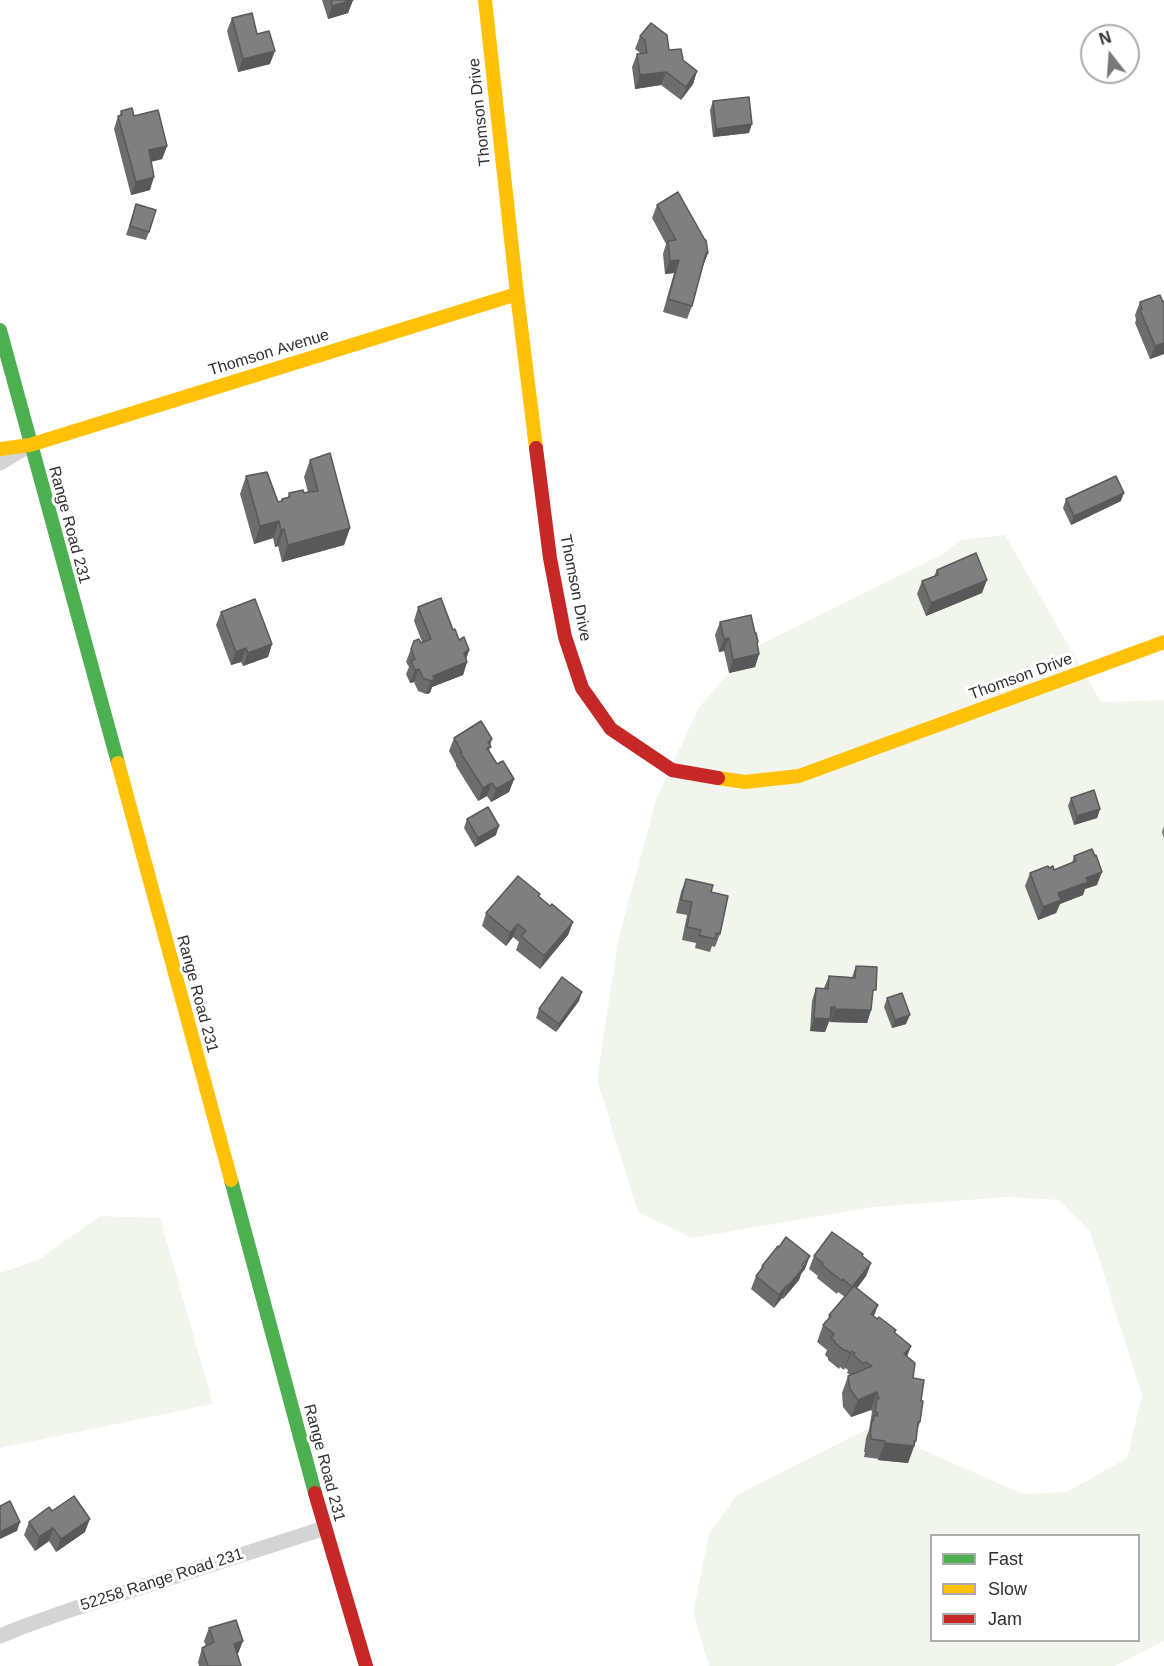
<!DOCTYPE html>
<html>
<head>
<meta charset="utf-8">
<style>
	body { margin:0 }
	#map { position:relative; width:1164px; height:1666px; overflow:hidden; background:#fff; font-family:Arial,sans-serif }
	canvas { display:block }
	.legend { position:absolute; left:930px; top:1534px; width:210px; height:108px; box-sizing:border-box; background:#fff; border:2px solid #acacac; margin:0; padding:8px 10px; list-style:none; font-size:18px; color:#303030 }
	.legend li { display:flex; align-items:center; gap:12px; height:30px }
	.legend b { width:30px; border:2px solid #acacac }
	.north { position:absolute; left:1080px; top:24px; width:60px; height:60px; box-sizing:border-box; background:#fff; border:2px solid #acacac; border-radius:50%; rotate:343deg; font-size:16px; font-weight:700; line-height:24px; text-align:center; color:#303030 }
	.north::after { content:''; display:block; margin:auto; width:21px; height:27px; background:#787878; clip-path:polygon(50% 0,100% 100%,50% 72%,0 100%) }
</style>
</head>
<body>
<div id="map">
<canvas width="1164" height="1666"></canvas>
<ul class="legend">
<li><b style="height:8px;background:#4caf50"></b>Fast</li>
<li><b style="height:8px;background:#ffc107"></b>Slow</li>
<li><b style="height:8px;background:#c62828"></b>Jam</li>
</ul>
<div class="north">N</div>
</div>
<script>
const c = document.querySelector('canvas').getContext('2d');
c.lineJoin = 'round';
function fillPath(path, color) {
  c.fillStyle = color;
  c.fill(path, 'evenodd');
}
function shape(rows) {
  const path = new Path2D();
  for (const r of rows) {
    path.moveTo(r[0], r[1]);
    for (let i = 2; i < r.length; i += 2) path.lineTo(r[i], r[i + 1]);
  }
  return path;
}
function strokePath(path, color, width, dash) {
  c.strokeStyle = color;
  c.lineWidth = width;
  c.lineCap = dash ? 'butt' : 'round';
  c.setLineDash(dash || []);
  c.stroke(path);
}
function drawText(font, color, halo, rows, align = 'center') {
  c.font = font + ' Arial,sans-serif';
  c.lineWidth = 6;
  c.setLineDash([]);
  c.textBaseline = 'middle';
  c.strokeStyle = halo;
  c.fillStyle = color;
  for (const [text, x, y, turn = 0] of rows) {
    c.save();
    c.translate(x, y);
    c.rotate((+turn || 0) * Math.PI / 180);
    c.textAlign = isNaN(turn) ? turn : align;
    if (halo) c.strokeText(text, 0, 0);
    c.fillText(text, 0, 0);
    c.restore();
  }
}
const green = shape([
	[1005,535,1101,702,1164,700,1164,1641,1115,1666,709,1666,693,1612,709,1534,737,1495,871,1427,1023,1494,1067,1492,1127,1458,1142,1395,1090,1231,1059,1200,1008,1197,873,1207,692,1238,638,1212,597,1080,618,941,656,800,699,707,751,649,943,554,960,540],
	[932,1536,1138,1536,1138,1640,932,1640],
	[100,1216,160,1218,213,1404,0,1448,0,1273,38,1260]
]);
const street = shape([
	[0,463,23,449],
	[0,1636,22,1627,73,1609,325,1528]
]);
const fast = shape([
	[0,330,118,763],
	[231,1180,315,1493]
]);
const slow = shape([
	[485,0,517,294,536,448],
	[0,449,30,445,517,294],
	[118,763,231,1180],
	[718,778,745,782,799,776,1164,642]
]);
const jam = shape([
	[536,448,550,558,565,637,582,688,611,729,672,770,718,778],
	[315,1493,366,1666]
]);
const wall = shape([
	[322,0,353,0,348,13,328,19],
	[232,18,270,64,238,72,227,31],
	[640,36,669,50,697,71,693,84,681,100,661,85,635,89,632,67,637,54,640,54,640,53,635,49],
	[713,101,749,133,713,137,710,110],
	[121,111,134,116,167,146,162,159,151,162,150,190,131,195,114,129,118,116,120,115],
	[136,204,149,232,146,240,126,235],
	[657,205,708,253,703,266,692,306,687,319,663,312,674,273,665,274,663,254,666,244,652,218],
	[1164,301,1164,354,1150,359,1135,323,1136,320,1135,315,1140,302],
	[310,460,350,528,344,545,282,562,278,546,275,547,273,538,254,544,240,494,246,476,278,502,281,501,282,499,288,497,289,493,304,493,308,492,304,477],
	[1066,499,1121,501,1071,525,1063,508],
	[937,570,982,593,926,616,917,594,922,581,934,576],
	[418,607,453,630,459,640,469,650,466,659,467,662,463,675,432,687,430,693,426,694,418,691,414,682,410,683,406,674,409,667,406,662,414,641,421,643,422,642,414,621],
	[221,612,272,644,268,657,243,666,241,662,231,665,216,625],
	[720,622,755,633,759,654,755,667,729,673,724,651,719,652,715,635],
	[454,738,492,739,489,751,497,764,514,779,509,792,491,802,487,796,478,801,456,766,456,764,449,751],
	[1071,798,1100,809,1097,818,1074,825,1068,806],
	[467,819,496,835,475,847,464,828],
	[1164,826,1164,838,1162,832],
	[1074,856,1097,885,1085,889,1083,895,1060,904,1056,913,1038,920,1025,886,1030,873,1049,868,1054,870,1072,863],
	[686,879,711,892,720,934,715,947,712,946,710,952,695,948,696,943,682,940,687,915,676,913,681,892],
	[540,894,539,896,550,906,573,922,568,935,540,969,516,950,519,942,513,937,506,946,482,926,486,913],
	[856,966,872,1000,871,1010,867,1023,830,1022,829,1020,825,1032,810,1031,812,1001,816,988,824,988,829,976,852,977],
	[887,998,906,1024,892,1028,884,1007],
	[579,1001,556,1032,536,1018,539,1009],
	[814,1256,862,1256,871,1263,866,1276,857,1288,878,1305,874,1316,896,1330,895,1333,907,1357,921,1401,920,1422,917,1432,916,1441,908,1463,878,1460,879,1459,864,1457,865,1452,864,1452,866,1438,869,1430,872,1412,871,1410,851,1417,843,1407,842,1393,848,1376,850,1375,847,1373,848,1370,845,1368,844,1370,840,1367,839,1369,828,1360,828,1358,825,1355,827,1350,817,1342,823,1325,828,1319,829,1315,845,1297,838,1292,837,1294,817,1278,818,1276,809,1269],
	[762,1266,805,1269,801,1274,799,1280,783,1299,782,1298,774,1308,751,1289,756,1276,760,1271],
	[52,1511,85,1532,56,1552,49,1541,35,1551,24,1535,29,1522],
	[209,1628,238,1654,237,1654,241,1666,199,1666,198,1662,202,1648,206,1646,204,1641]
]);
const shadedWall = shape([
	[353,0,348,13,328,19,332,6],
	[275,51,270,64,238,72,243,59],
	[697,71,693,84,681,100,686,87],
	[666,72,661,85,635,89,640,75],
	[752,124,749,133,713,137,716,129],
	[167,146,162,159,144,163,149,150],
	[154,177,150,190,131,195,136,182],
	[706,253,708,253,703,266,701,266],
	[679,260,674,273,665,274,670,261],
	[1164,343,1164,354,1150,359,1155,346],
	[1124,493,1121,501,1071,525,1074,516],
	[279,521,273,538,254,544,260,526],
	[350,528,344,545,282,562,288,545],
	[284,529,278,546,275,547,281,530],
	[987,580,982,593,926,616,931,603],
	[729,638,724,651,719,652,724,639],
	[758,642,754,655,759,654,755,667,729,673,733,660],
	[272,644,268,657,243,666,248,653],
	[246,648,241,662,231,665,236,652],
	[469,650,465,663,467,662,463,675,432,687,430,693,426,694,433,676,464,653],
	[419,669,414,682,410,683,415,670],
	[514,779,509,792,491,802,496,789],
	[492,783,487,796,478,801,483,788],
	[1100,809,1097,818,1074,825,1077,816],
	[499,826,496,835,475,847,478,838],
	[1102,872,1097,885,1085,889,1083,895,1060,904,1056,913,1038,920,1043,907,1058,893,1086,878],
	[573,922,568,935,540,969,544,956],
	[518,924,513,937,506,946,510,933],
	[582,992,579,1001,556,1032,559,1024],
	[831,1007,835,1007,825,1032,810,1031,814,1018],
	[835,1009,871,1010,867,1023,830,1022],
	[910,1015,906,1024,892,1028,895,1020],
	[810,1256,805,1269,801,1274,799,1280,783,1299,788,1286],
	[871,1263,866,1276,848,1300,852,1287],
	[787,1285,782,1298,774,1308,779,1295],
	[878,1305,871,1322,871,1314],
	[911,1346,905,1363,904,1354],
	[852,1351,845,1368,844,1370,850,1353],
	[877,1392,871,1410,851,1417,858,1400],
	[885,1443,914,1446,908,1463,878,1460],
	[90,1519,85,1532,56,1552,61,1539],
	[20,1522,17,1531,0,1539,0,1532],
	[53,1528,49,1541,35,1551,39,1537],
	[243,1641,238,1654,229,1657,234,1644]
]);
const building = shape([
	[331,0,353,0,332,6,331,0],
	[252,13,257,34,269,31,275,51,243,59,232,18,252,13],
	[651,23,667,35,669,50,681,49,683,60,697,71,686,87,666,72,640,75,637,54,647,53,645,40,640,36,651,23],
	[749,97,752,124,716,129,713,101,749,97],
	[132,108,134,116,158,110,167,146,149,150,154,177,136,182,118,116,122,115,121,111,132,108],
	[678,192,705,240,706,240,708,253,706,253,692,306,668,299,679,260,670,261,668,241,676,240,657,205,678,192],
	[136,204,156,210,149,232,130,226,136,204],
	[1160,295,1163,302,1164,301,1164,343,1155,346,1140,310,1142,309,1140,302,1160,295],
	[330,453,350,528,288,545,284,529,281,530,279,521,260,526,246,476,267,472,278,502,282,501,282,499,290,497,289,493,303,490,304,493,313,491,313,492,318,491,310,460,330,453],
	[1116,476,1124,493,1074,516,1066,499,1116,476],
	[976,553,987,580,931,603,922,581,938,575,937,570,976,553],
	[441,598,453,630,455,629,459,640,464,637,469,650,464,653,467,662,433,676,435,679,431,681,423,678,419,669,415,670,411,661,415,659,411,649,414,641,419,639,421,643,431,639,418,607,441,598],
	[255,599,272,644,248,653,246,648,236,652,221,612,255,599],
	[751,615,755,633,756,633,758,642,757,643,759,654,733,660,729,638,724,639,720,622,751,615],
	[481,721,492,739,488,742,491,747,487,748,497,764,503,761,514,779,496,789,492,783,483,788,460,752,462,752,454,738,481,721],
	[1094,790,1100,809,1077,816,1071,798,1094,790],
	[488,807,499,826,478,838,467,819,488,807],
	[1092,849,1095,856,1096,855,1102,872,1086,878,1088,882,1058,893,1061,900,1043,907,1030,873,1048,866,1049,868,1053,866,1054,870,1076,861,1074,856,1092,849],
	[518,876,540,894,538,896,550,906,552,904,573,922,544,956,521,936,526,931,518,924,510,933,486,913,518,876],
	[686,879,713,885,711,892,728,896,720,934,716,933,715,939,699,935,701,930,687,927,692,902,681,900,686,879],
	[856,966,877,967,876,990,873,990,871,1010,835,1009,835,1007,831,1007,830,1019,814,1018,816,988,828,989,829,976,855,978,856,966],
	[562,977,582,992,559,1024,539,1009,562,977],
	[902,993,910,1015,895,1020,887,998,902,993],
	[832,1232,863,1254,862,1256,871,1263,852,1287,843,1279,842,1281,822,1265,823,1263,814,1256,832,1232],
	[786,1237,810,1256,802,1265,804,1267,788,1286,787,1285,779,1295,756,1276,763,1267,762,1266,778,1246,779,1247,786,1237],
	[854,1286,878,1305,871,1314,877,1319,879,1317,896,1330,894,1332,911,1346,904,1354,915,1363,913,1378,924,1380,921,1401,923,1401,920,1422,918,1422,916,1441,914,1441,914,1446,885,1443,885,1441,871,1439,871,1435,870,1434,872,1420,873,1421,874,1415,877,1416,878,1413,875,1412,877,1398,879,1399,877,1392,858,1400,850,1389,848,1376,872,1366,866,1362,864,1364,853,1355,855,1353,852,1351,850,1353,846,1350,845,1351,834,1342,835,1341,831,1338,834,1334,823,1325,831,1316,829,1315,854,1286],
	[74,1496,90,1519,61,1539,53,1528,39,1537,29,1522,49,1507,52,1511,74,1496],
	[10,1501,20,1522,0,1532,0,1506,10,1501],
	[236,1620,243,1641,234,1644,241,1666,208,1666,202,1648,214,1642,209,1628,236,1620]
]);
const streetNames = [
	["Thomson Drive",480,112,-96],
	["Thomson Avenue",269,353,-17],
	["Range Road 231",69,525,75],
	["Thomson Drive",575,588,79],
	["Thomson Drive",1021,677,-20],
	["Range Road 231",197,994,75],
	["Range Road 231",324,1463,75],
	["52258 Range Road 231",162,1580,-18]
];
fillPath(green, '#f2f5ed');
strokePath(street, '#d4d4d4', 15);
strokePath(fast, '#4caf50', 14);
strokePath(slow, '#ffc107', 14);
strokePath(jam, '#c62828', 14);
fillPath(wall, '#6d6d6d');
fillPath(shadedWall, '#595959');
fillPath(building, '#7f7f7f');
strokePath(building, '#595959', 1.5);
drawText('16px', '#303030', '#fff', streetNames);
</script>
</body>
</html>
